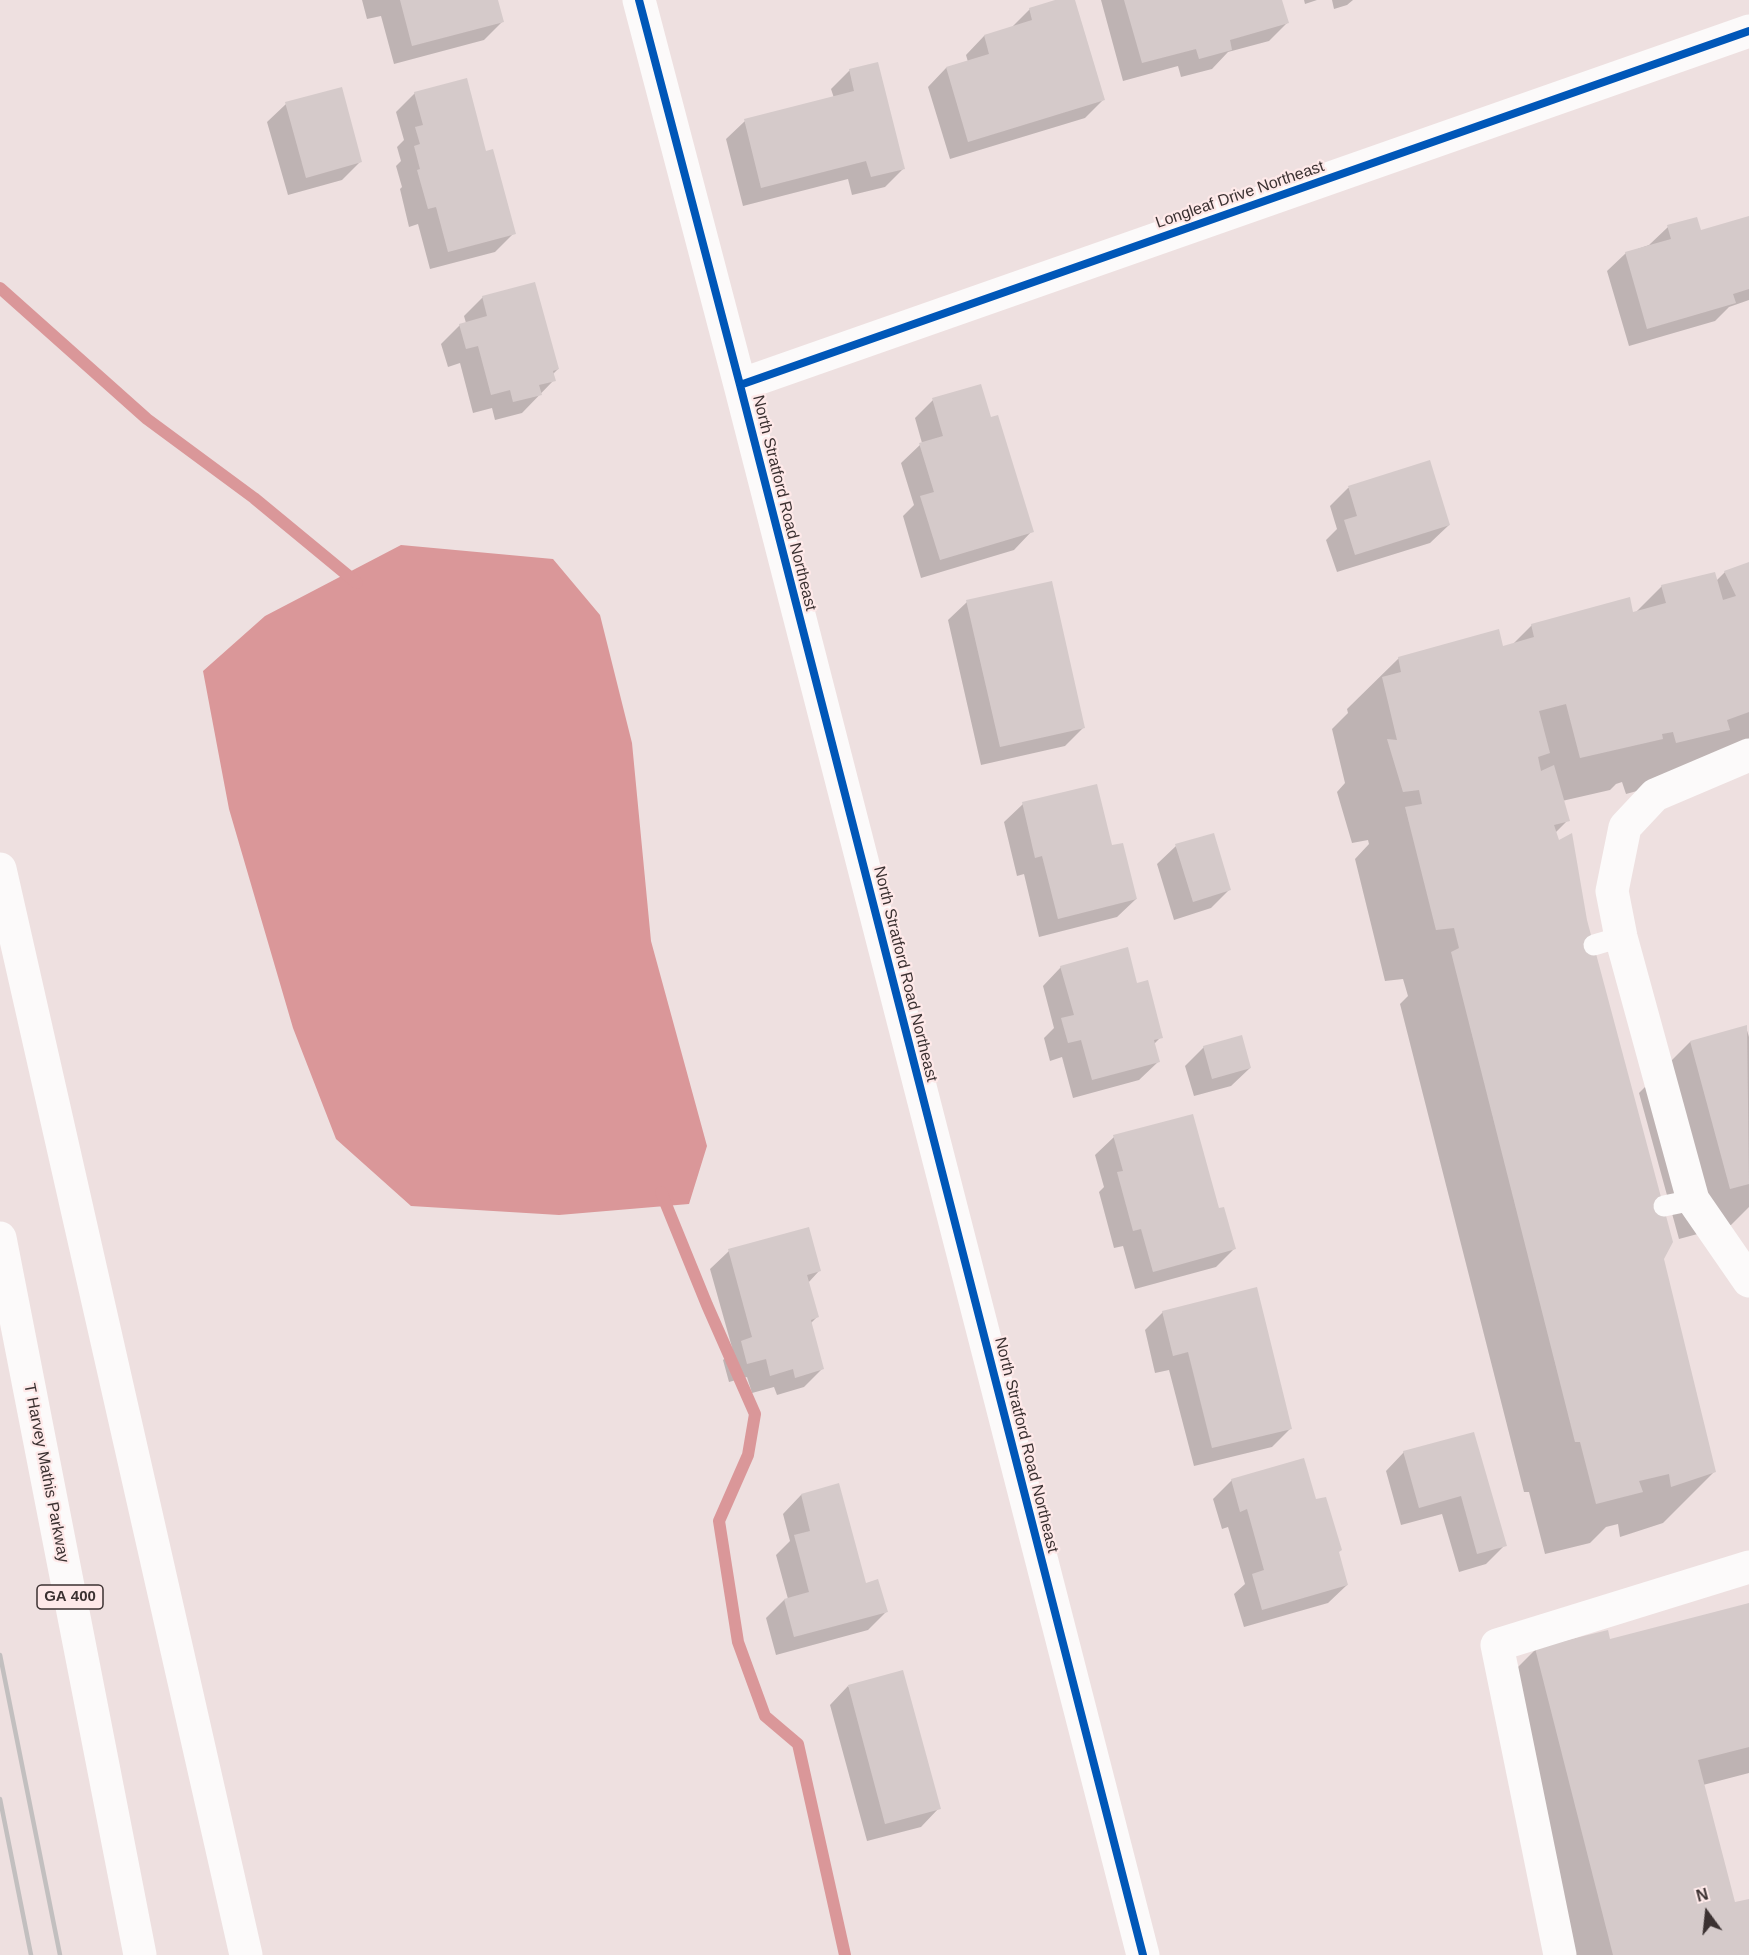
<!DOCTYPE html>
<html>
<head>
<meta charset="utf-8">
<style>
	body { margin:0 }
	#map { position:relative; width:1749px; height:1955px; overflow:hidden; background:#eee0e0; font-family:Helvetica,sans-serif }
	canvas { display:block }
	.north { position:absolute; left:1677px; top:1883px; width:60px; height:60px; -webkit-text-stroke:4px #fee9e9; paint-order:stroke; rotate:345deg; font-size:16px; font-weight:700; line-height:24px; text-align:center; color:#3b3131 }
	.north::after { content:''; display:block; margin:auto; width:21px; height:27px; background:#3b3131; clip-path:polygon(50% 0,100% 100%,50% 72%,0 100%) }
</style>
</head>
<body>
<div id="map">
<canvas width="1749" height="1955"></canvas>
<div class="north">N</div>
</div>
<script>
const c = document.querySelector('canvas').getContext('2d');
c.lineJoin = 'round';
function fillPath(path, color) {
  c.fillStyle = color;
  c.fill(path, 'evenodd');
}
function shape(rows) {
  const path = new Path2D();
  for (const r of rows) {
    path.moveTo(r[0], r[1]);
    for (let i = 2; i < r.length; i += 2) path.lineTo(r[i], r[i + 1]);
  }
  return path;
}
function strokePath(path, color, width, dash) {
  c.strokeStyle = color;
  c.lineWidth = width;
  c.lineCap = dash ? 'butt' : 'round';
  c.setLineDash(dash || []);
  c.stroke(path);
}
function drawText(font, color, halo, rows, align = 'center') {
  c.font = font + ' Helvetica,sans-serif';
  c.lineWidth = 4.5;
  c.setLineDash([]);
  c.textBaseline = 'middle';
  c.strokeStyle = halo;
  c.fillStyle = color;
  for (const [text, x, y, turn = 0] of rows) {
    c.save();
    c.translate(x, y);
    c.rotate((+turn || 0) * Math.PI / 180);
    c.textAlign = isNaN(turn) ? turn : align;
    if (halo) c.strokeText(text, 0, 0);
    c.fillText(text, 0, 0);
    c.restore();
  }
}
const water = shape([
	[401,545,553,559,600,615,632,743,651,941,707,1146,689,1204,559,1215,411,1206,336,1139,293,1028,229,809,203,671,265,616]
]);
const shadow = shape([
	[362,0,497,0,503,21,484,40,394,64,381,16,367,19],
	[1060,0,1073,0,1104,99,1085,118,950,159,928,87,946,68,968,62,966,55,984,36,1012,27,1030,9],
	[1101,0,1281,0,1287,23,1269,41,1228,52,1212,69,1181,77,1178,66,1123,81],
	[1304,0,1317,0,1305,4],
	[1332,0,1353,0,1347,5,1334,9],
	[850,70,904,168,885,187,852,195,848,179,743,206,726,139,745,121,834,98,831,89],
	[415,93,485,153,514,233,495,252,430,269,418,224,409,227,400,189,402,187,396,166,401,161,397,147,404,140,396,112],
	[286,104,361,161,342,180,288,195,267,122],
	[1749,223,1749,300,1729,307,1715,321,1629,346,1607,271,1626,253,1649,245,1668,227,1700,232],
	[483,297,558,369,553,374,554,380,522,413,495,420,492,408,473,413,460,363,448,367,441,344,460,325,466,323,464,316],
	[933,400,1032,531,1014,550,921,578,903,516,914,505,901,463,922,443,915,418],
	[1429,462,1449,525,1430,543,1337,572,1326,540,1337,529,1330,506,1348,488],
	[1749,563,1749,743,1677,780,1626,794,1622,782,1616,784,1610,790,1562,801,1568,820,1555,833,1586,921,1662,1259,1714,1472,1663,1523,1620,1537,1618,1524,1606,1527,1590,1543,1545,1554,1529,1492,1524,1492,1400,1004,1408,996,1403,979,1385,981,1355,859,1369,844,1368,840,1352,843,1337,792,1345,783,1332,729,1348,713,1347,709,1399,658,1502,647,1512,645,1532,625,1635,613,1662,586,1716,581,1725,572],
	[967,602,1084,727,1065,746,981,765,948,620],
	[1023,804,1111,847,1136,899,1117,917,1039,937,1024,874,1017,876,1004,822],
	[1176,846,1230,889,1211,908,1174,920,1157,864],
	[1061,967,1136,985,1161,1037,1153,1045,1158,1062,1139,1080,1073,1098,1062,1057,1050,1061,1044,1038,1054,1028,1043,986],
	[1746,1027,1749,1037,1749,1207,1731,1225,1679,1239,1639,1093,1690,1042],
	[1204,1047,1250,1068,1231,1086,1194,1096,1185,1066],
	[1114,1137,1218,1210,1234,1249,1216,1267,1135,1289,1123,1246,1114,1248,1099,1192,1104,1187,1095,1155],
	[729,1251,819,1271,808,1283,817,1317,810,1324,822,1369,804,1387,777,1395,774,1387,752,1393,747,1377,729,1382,723,1360,733,1351,710,1269],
	[1163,1312,1290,1429,1272,1447,1194,1466,1169,1370,1155,1373,1145,1330],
	[1473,1434,1505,1545,1486,1564,1459,1572,1442,1514,1401,1525,1386,1471,1404,1452],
	[1232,1480,1315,1501,1338,1553,1347,1585,1328,1603,1244,1627,1234,1594,1245,1584,1228,1527,1222,1529,1213,1499],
	[838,1485,865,1584,886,1612,868,1630,776,1655,766,1618,784,1600,788,1599,776,1555,790,1541,783,1514,801,1495],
	[1749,1605,1749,1773,1703,1785,1734,1904,1749,1900,1749,1955,1568,1955,1499,1686,1535,1650,1609,1641],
	[848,1686,939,1808,921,1827,867,1841,830,1705]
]);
const stream = shape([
	[0,288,147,419,254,498,357,583],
	[661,1192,707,1305,755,1414,748,1455,719,1521,738,1642,765,1716,798,1744,845,1955]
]);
const building = shape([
	[400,0,498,0,504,22,412,46],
	[1055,0,1075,0,1105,100,968,142,946,67,989,54,984,35,1032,20,1029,8],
	[1124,0,1282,0,1289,23,1230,40,1232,50,1199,59,1196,49,1142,63],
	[878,62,905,169,871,177,866,161,761,188,744,119,854,91,849,69],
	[467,78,486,151,493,149,516,234,448,252,436,207,428,209,417,170,420,169,414,146,420,144,415,127,423,125,414,92],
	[342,87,362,162,306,178,285,102],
	[1749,216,1749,289,1733,294,1736,303,1647,329,1625,252,1671,239,1667,225,1697,217,1701,230],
	[535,282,559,369,553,371,556,381,539,385,542,395,513,402,510,390,491,395,478,346,466,349,459,324,487,316,482,296],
	[981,384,991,417,998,415,1034,532,940,560,920,496,934,492,919,443,943,436,932,398],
	[1430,460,1450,525,1355,555,1344,520,1357,516,1348,486],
	[1749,562,1749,712,1727,720,1730,730,1676,743,1673,732,1662,734,1663,739,1580,758,1566,704,1539,711,1550,753,1538,757,1541,771,1554,765,1570,821,1554,825,1559,840,1572,833,1587,920,1673,1242,1664,1259,1716,1472,1671,1487,1669,1474,1639,1481,1643,1492,1596,1504,1580,1442,1575,1442,1451,952,1459,948,1454,928,1436,930,1405,807,1422,804,1419,790,1403,792,1387,739,1397,740,1382,677,1401,672,1398,657,1499,629,1503,646,1534,637,1531,624,1630,597,1633,612,1666,603,1661,585,1715,572,1723,600,1736,596,1724,571],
	[1052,581,1085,728,1000,747,966,600],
	[1097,784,1112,845,1123,843,1137,899,1058,919,1042,856,1035,858,1022,802],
	[1214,833,1231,890,1193,902,1175,844],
	[1128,947,1137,983,1148,980,1163,1038,1154,1040,1160,1062,1092,1080,1081,1040,1068,1043,1061,1018,1074,1015,1060,966],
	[1747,1025,1749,1184,1730,1189,1690,1041],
	[1242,1035,1251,1068,1212,1079,1203,1046],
	[1193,1114,1219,1208,1224,1207,1236,1249,1153,1272,1141,1229,1133,1231,1117,1172,1123,1171,1113,1135],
	[809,1227,821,1271,807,1275,819,1317,811,1320,824,1369,795,1378,793,1369,770,1376,766,1359,747,1364,741,1341,752,1337,728,1249],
	[1257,1287,1292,1429,1212,1448,1188,1352,1173,1356,1162,1311],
	[1474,1432,1507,1546,1477,1554,1461,1496,1419,1508,1403,1451],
	[1304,1458,1316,1499,1326,1497,1342,1550,1339,1552,1348,1585,1262,1610,1252,1574,1264,1570,1247,1509,1240,1512,1231,1479],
	[839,1483,866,1583,878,1579,888,1612,794,1637,784,1599,809,1592,794,1535,810,1531,801,1494],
	[1749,1603,1749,1747,1698,1760,1735,1902,1749,1899,1749,1955,1613,1955,1535,1648,1608,1630,1610,1639],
	[903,1670,941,1809,885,1824,848,1685]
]);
const service = shape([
	[1594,945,1621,937],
	[1664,1206,1693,1200]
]);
const minor = shape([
	[639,0,740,385,1143,1955],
	[740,385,1749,31],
	[1749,755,1655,795,1625,827,1612,891,1621,937,1693,1200,1749,1281],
	[1560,1955,1497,1645,1749,1567]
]);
const motorway = shape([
	[0,869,246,1955],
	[0,1238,140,1955]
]);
const rail = shape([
	[0,1655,60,1955],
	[0,1799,31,1955]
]);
const cycleway = shape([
	[639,0,740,385,1143,1955],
	[740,385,1749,31]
]);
const shields = [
	[70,1597,66]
];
const shieldNames = [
	["GA 400",70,1597]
];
const streetNames = [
	["Longleaf Drive Northeast",1240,195,-19],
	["North Stratford Road Northeast",784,503,76],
	["North Stratford Road Northeast",905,974,76],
	["North Stratford Road Northeast",1026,1445,76],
	["T Harvey Mathis Parkway",46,1473,79]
];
fillPath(water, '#da9799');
fillPath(shadow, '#0003');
strokePath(stream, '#da9799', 12);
fillPath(building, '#d5caca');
strokePath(service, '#fcfafa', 21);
strokePath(minor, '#fcfafa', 33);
strokePath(motorway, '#fcfafa', 33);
strokePath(rail, '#c2bfbf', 4.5);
strokePath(cycleway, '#0057b8', 8);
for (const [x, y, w] of shields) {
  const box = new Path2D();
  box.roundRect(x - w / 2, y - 12, w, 24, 4.5);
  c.fillStyle = '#fee9e9';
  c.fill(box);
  strokePath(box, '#3b3131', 1.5);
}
drawText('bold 15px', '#3b3131', null, shieldNames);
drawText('16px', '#3b3131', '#fee9e9', streetNames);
</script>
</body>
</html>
